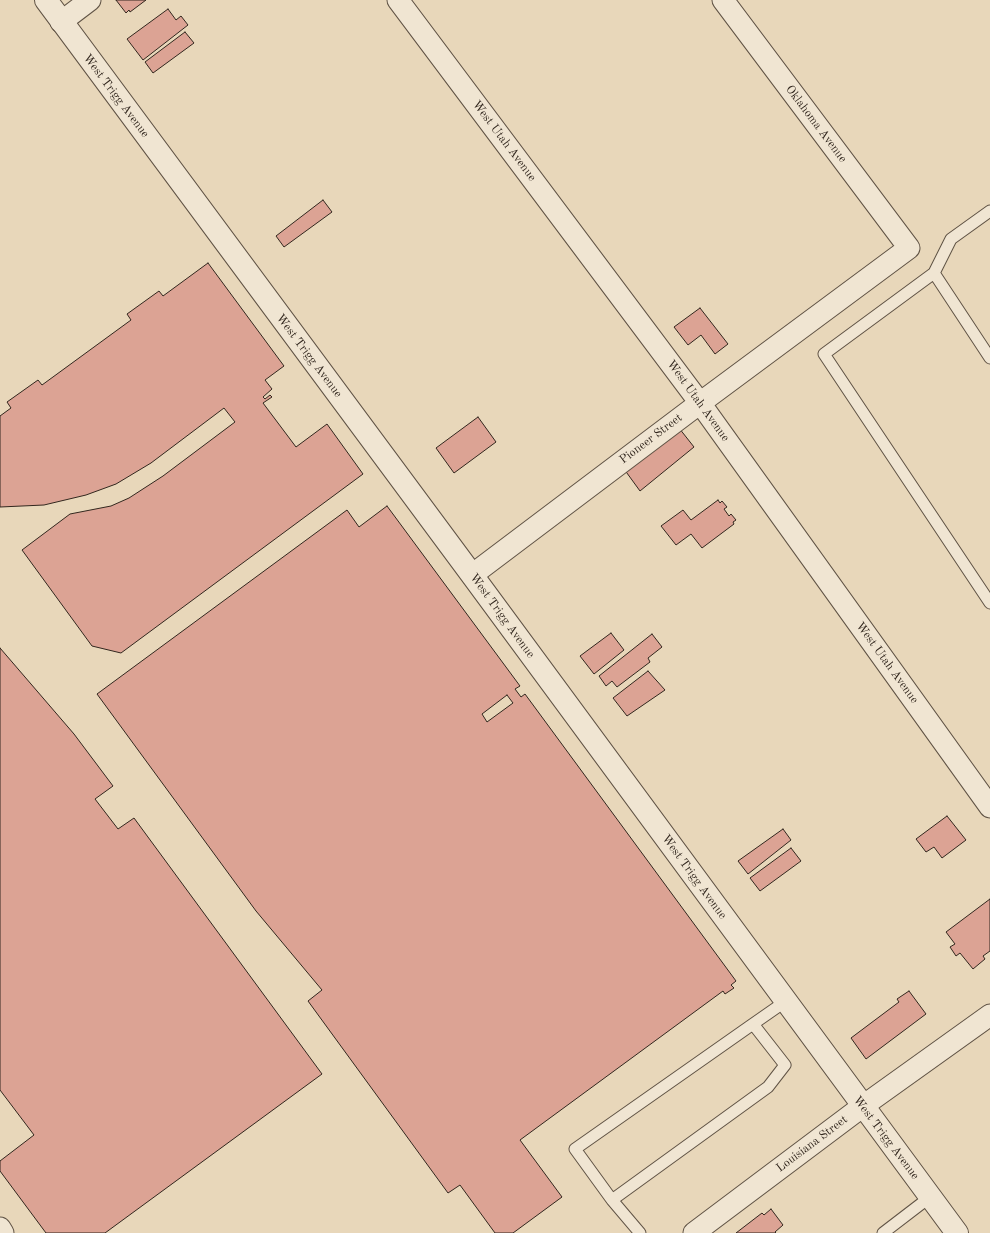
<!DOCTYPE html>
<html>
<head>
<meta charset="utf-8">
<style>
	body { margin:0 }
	canvas { display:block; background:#e8d7ba }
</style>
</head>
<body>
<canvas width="990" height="1233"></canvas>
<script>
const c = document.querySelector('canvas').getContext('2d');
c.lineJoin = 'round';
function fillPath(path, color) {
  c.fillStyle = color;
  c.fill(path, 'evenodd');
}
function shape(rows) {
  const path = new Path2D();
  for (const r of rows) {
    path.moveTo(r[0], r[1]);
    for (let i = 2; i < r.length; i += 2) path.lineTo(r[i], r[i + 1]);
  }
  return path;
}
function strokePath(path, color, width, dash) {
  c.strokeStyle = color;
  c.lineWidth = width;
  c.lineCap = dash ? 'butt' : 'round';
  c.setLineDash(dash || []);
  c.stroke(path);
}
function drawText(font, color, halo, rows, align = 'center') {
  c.font = font + ' "Old Standard TT",serif';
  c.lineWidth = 4;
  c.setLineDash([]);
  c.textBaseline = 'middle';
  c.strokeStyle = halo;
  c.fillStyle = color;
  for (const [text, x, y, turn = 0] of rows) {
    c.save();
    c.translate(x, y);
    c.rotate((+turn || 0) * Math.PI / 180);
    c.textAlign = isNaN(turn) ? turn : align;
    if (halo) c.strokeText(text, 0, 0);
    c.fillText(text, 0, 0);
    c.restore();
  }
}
const building = shape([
	[116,0,146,0,130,12,129,10,126,13,116,0],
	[168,9,176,20,181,16,188,25,143,60,127,39,168,9],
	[185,32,194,43,153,73,145,62,185,32],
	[323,200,332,212,284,247,276,236,323,200],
	[208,263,284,366,265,380,272,389,263,397,265,399,270,395,272,397,263,403,296,447,327,424,363,474,121,653,92,646,22,550,70,514,111,506,129,498,163,476,235,422,224,408,151,463,116,484,86,495,44,505,0,507,0,416,11,408,7,402,38,380,42,385,131,320,127,314,159,291,163,296,208,263],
	[700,308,728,344,715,354,701,335,688,345,674,327,700,308],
	[478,417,496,442,454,473,436,448,478,417],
	[679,428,694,447,640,491,624,469,679,428],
	[718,500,720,503,722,501,727,507,724,509,729,516,731,514,736,520,733,522,734,524,702,548,691,534,676,545,661,526,683,510,691,520,718,500],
	[387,506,520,686,515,689,521,697,525,694,736,981,731,985,734,988,725,994,723,991,520,1140,562,1197,513,1233,495,1233,460,1185,448,1193,308,1001,322,990,256,911,97,694,347,510,359,527,387,506],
	[507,695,513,703,487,722,482,714,507,695],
	[611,633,624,650,594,674,580,656,611,633],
	[652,634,662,647,648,658,650,662,617,687,612,681,606,686,599,676,652,634],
	[0,648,74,734,113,786,95,799,118,829,134,818,322,1074,105,1233,46,1233,0,1171,0,1161,34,1135,0,1090,0,648],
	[648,671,665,690,627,716,613,698,648,671],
	[947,816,966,840,942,858,934,847,926,852,916,839,947,816],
	[783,829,791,840,748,874,738,861,783,829],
	[791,848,801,861,760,891,750,878,791,848],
	[990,899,990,951,983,956,985,959,973,969,960,953,956,956,950,947,955,944,946,932,990,899],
	[909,991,926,1014,866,1059,851,1038,899,1002,897,999,909,991],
	[771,1209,783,1225,775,1232,776,1233,736,1233,762,1213,764,1215,771,1209]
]);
const service = shape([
	[990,211,951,239,934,273,824,354,990,603],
	[934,273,990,358],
	[612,1200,575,1149,753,1024],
	[640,1233,612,1200,768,1087,785,1065,753,1024,786,1001],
	[883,1233,930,1197]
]);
const minor = shape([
	[398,0,700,403,990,807],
	[61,22,90,0],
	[472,575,700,403,909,248,723,0],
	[0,1228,3,1233],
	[694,1233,863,1106,990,1015]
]);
const tertiary = shape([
	[46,0,472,575,957,1233]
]);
const streetNames = [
	["West Trigg Avenue",116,96,53],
	["Oklahoma Avenue",816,124,53],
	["West Utah Avenue",504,141,53],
	["West Trigg Avenue",309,356,53],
	["West Utah Avenue",698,401,54],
	["Pioneer Street",651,439,-37],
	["West Trigg Avenue",502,616,54],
	["West Utah Avenue",887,663,54],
	["West Trigg Avenue",694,877,54],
	["West Trigg Avenue",886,1138,53],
	["Louisiana Street",812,1144,-37]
];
fillPath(building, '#dca394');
strokePath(building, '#32271e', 1);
strokePath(service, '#605345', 13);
strokePath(minor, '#605345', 23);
strokePath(tertiary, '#605345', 24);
strokePath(service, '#f0e5d2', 11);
strokePath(minor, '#f0e5d2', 21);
strokePath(tertiary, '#f0e5d2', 22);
drawText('12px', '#32271e', '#f0e5d2', streetNames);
</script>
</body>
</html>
